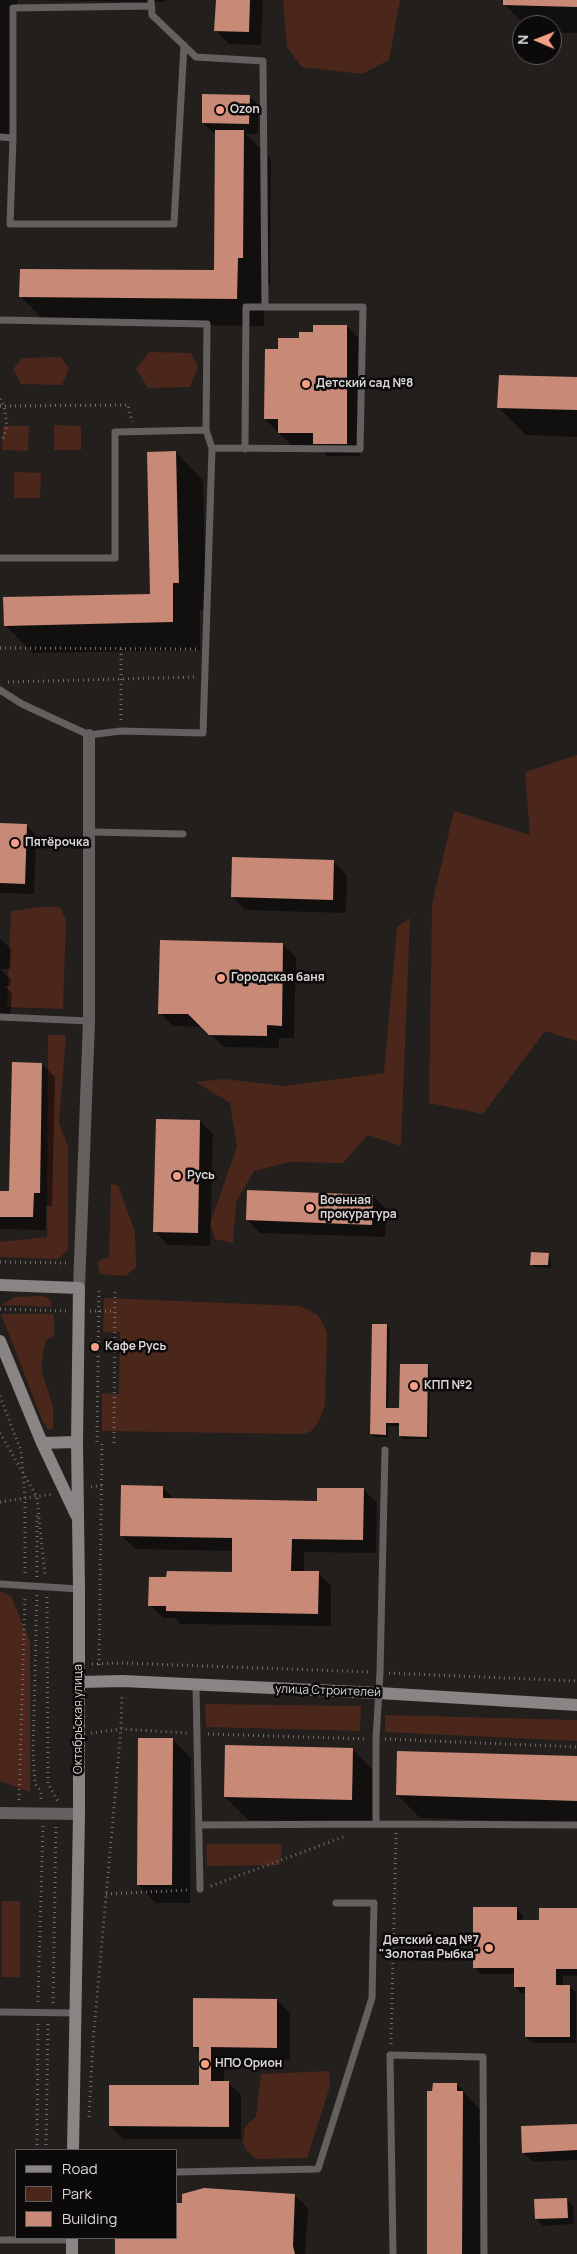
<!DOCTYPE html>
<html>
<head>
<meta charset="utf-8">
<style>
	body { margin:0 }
	#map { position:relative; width:577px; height:2254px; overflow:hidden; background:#231f1d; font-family:Manrope,sans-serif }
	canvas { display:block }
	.legend { position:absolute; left:15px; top:2149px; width:162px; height:90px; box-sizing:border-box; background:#0b0909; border:1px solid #5d5b5b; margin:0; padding:6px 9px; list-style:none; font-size:15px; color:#d9d6d5 }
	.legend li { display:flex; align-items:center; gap:10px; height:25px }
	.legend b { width:25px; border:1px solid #5d5b5b }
	.north { position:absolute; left:512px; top:15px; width:50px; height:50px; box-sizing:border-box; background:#0b0909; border:1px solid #5d5b5b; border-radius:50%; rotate:271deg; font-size:14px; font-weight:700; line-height:20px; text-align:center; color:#d9d6d5 }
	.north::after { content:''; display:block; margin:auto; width:18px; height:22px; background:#f39f85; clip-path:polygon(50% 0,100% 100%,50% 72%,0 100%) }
</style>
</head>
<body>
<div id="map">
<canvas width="577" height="2254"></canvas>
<ul class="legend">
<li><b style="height:6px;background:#898584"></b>Road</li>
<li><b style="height:14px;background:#4b261b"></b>Park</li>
<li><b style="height:14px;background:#c88976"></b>Building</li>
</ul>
<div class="north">N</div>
</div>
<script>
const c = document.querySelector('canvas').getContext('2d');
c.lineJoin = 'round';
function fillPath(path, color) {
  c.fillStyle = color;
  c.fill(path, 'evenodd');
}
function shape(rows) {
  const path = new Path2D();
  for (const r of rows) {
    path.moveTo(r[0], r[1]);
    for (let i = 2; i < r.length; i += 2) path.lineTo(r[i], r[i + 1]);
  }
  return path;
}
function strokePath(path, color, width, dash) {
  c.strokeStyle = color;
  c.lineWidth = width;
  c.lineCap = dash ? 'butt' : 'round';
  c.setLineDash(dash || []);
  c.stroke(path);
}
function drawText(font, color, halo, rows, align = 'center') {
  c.font = font + ' Manrope,sans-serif';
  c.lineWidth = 5;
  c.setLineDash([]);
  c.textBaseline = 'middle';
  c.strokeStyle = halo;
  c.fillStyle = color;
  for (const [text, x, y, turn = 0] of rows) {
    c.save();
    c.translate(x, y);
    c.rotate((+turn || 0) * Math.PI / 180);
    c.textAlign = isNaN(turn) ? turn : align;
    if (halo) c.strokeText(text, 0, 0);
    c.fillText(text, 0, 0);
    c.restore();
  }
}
const green = shape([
	[283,0,400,0,389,60,362,74,302,67,287,47],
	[149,352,191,353,198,367,190,387,148,388,136,369],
	[61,357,69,369,62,385,21,384,13,369,22,358],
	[54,425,81,426,81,450,54,450],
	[3,426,29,426,28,451,2,450],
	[14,472,41,473,40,498,14,498],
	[577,755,577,1041,545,1031,483,1114,429,1103,432,904,454,811,530,835,525,772],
	[39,907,60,907,66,920,63,1009,7,1007,11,911],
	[410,918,401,1146,368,1135,343,1163,290,1162,254,1171,236,1202,233,1243,215,1239,210,1224,237,1147,230,1103,196,1082,224,1079,285,1086,384,1073,397,927],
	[48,1035,66,1035,59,1123,68,1147,68,1250,58,1259,0,1257,0,1242,47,1237],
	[111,1184,118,1185,135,1232,136,1267,126,1276,100,1274,97,1262,109,1257],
	[43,1296,51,1300,51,1307,1,1305,14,1297],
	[104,1298,300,1306,318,1315,327,1332,325,1405,318,1423,310,1432,301,1434,102,1431,102,1393,119,1394,120,1332,103,1332],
	[1,1314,54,1314,54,1336,46,1340,42,1358,42,1372,53,1407,53,1429,48,1429,43,1422],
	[0,1591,11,1596,30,1641,30,1792,0,1781],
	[205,1704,361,1706,360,1731,206,1727],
	[385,1715,577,1720,577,1741,385,1732],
	[206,1844,282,1844,280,1865,207,1866],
	[2,1901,20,1901,20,1977,2,1977],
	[329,2071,330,2086,307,2158,256,2159,247,2151,243,2143,245,2127,256,2116,261,2074]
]);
const shadow = shape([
	[0,0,17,0,16,142,0,141],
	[17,0,165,0,165,2],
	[217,0,263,0,261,45,229,44,216,30],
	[504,0,577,0,577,33,552,32,552,25,525,25,504,4],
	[249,96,259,106,258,134,246,134,271,159,270,285,265,285,264,326,48,324,21,297,215,272,216,133,213,133,203,123],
	[347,326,360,340,360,456,327,456,317,446,292,446,265,419,301,339,315,333],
	[577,379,577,437,526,435,499,408],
	[176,452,203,480,206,610,200,610,200,650,33,653,5,625,151,595],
	[0,825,26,825,36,835,34,894,0,893],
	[334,862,347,875,346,913,245,910,232,896],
	[0,938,11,949,10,969,0,969],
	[282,944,296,957,294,1038,279,1038,279,1048,224,1047,202,1027,173,1026,160,1013],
	[0,969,11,980,10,986,5,986,12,993,10,1017,0,1017],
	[42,1064,55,1077,52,1206,46,1206,46,1230,0,1229,0,1192,10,1192],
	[200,1121,213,1134,210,1246,168,1245,155,1232],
	[373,1196,386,1209,385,1237,260,1233,247,1220],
	[548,1254,551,1257,551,1268,535,1267,532,1264],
	[387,1325,390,1328,388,1409,400,1409,427,1365,430,1368,429,1439,403,1439,400,1436,400,1426,388,1426,388,1437,374,1437,371,1434],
	[162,1487,175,1499,318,1502,364,1490,377,1503,376,1553,304,1552,304,1572,318,1573,331,1586,331,1626,180,1624,175,1618,163,1618,150,1605,233,1574,233,1551,135,1549,122,1536],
	[173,1740,191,1758,190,1903,156,1903,138,1885],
	[352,1749,375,1772,374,1822,248,1820,225,1797],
	[577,1758,577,1823,420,1818,397,1795],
	[516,1909,523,1915,523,1921,541,1921,577,1910,577,1976,563,1975,563,1986,569,1986,576,1993,576,2043,533,2043,526,2037,527,1993,521,1993,515,1987,515,1974,481,1974,475,1967],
	[277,2000,290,2013,290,2060,224,2060,224,2082,228,2082,241,2095,241,2139,123,2139,110,2126,200,2087,200,2052,194,2046],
	[457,2084,480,2110,480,2254,428,2254],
	[577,2125,577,2160,533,2162,523,2152],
	[295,2195,308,2208,305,2254,116,2254,116,2238,176,2238],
	[566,2199,573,2206,574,2224,543,2226,536,2219]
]);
const building = shape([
	[216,0,250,0,249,32,214,31],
	[503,0,577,0,577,7,503,5],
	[202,94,250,95,249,124,202,123],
	[215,130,244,130,243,258,238,258,237,299,19,297,20,269,214,270],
	[313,325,347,325,347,444,313,444,313,433,278,433,278,419,264,419,265,349,278,349,278,338,299,338,299,332,313,332],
	[499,375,577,377,577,410,497,408],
	[176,451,179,583,173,583,173,622,4,626,3,597,150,594,147,452],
	[0,823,27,824,25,884,0,883],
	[232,857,334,860,333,900,231,897],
	[160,940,283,943,282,1026,267,1025,267,1036,209,1035,188,1014,158,1014],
	[12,1062,42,1063,40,1193,34,1193,33,1217,0,1217,0,1191,9,1191],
	[156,1119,200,1120,198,1233,153,1232],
	[247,1190,373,1195,372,1225,246,1220],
	[531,1252,549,1253,548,1265,530,1265],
	[372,1324,387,1324,386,1408,399,1408,400,1364,428,1364,427,1437,399,1436,399,1423,386,1423,386,1435,370,1434],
	[121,1485,163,1486,163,1498,317,1501,317,1488,364,1488,363,1540,292,1539,291,1571,319,1571,318,1614,166,1611,166,1606,148,1606,149,1577,166,1577,167,1571,232,1572,232,1538,120,1536],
	[138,1738,173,1738,172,1885,137,1885],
	[225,1745,353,1748,352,1800,224,1797],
	[397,1751,577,1756,577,1801,396,1795],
	[473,1907,517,1907,517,1920,539,1920,539,1908,577,1908,577,1969,556,1969,556,1985,570,1985,570,2037,525,2037,525,1987,514,1987,514,1968,473,1968],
	[193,1998,277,1999,277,2048,211,2047,211,2081,229,2081,229,2127,109,2126,109,2085,199,2085,199,2047,193,2047],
	[433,2083,457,2083,457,2091,463,2091,462,2254,427,2254,427,2091,432,2091],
	[577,2124,577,2150,522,2153,521,2126],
	[204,2188,295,2194,293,2246,295,2254,115,2254,115,2238,176,2238,176,2203,182,2203,182,2194],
	[567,2198,568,2218,535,2219,534,2199]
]);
const path = shape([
	[0,399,4,406,7,426,3,438,0,438],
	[0,406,128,405,132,422],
	[0,648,197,649],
	[121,649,121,721],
	[8,682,194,677],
	[0,1262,66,1263],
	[0,1309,67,1311],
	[90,1311,115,1311],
	[0,1396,21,1451,25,1499,25,1575],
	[0,1433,37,1497,45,1576],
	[97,1442,99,1288],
	[114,1443,115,1289],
	[91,1487,103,1485],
	[0,1502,53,1494],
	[37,1577,37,1515],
	[37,1595,33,1751,35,1784,41,1791,41,1800],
	[47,1597,48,1784,58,1801],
	[92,1664,123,1663,371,1672],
	[99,1665,102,1442],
	[389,1673,577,1681],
	[91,1733,121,1729,187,1733],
	[208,1734,367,1739],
	[385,1739,577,1747],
	[19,1800,25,1596],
	[211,1886,346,1836],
	[106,1894,190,1890],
	[38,2002,43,1826],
	[53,2003,56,1827],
	[391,2044,396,1833],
	[89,2117,93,2042,121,1729,122,1695],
	[37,2150,38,2023],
	[46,2150,48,2023]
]);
const lane = shape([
	[151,0,152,15,196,57,263,61,265,307,363,307,360,449,212,448],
	[0,137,13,138,10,224,174,224,184,45],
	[13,138,13,8,151,6],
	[0,320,207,324,206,430,212,448,203,733,121,731,89,735,22,704,0,690],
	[245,449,246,307,265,307],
	[0,558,115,558,115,432,206,430],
	[91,832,183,834],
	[0,1017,89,1021],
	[0,1584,79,1589],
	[196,1686,200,1889],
	[376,1824,577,1825],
	[199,1825,376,1824,376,1739,380,1673,385,1450],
	[0,2012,75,2013],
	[176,2172,318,2169,372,1998,374,1903,336,1903],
	[0,2240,72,2240],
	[393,2254,390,2055,483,2057,484,2254]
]);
const street = shape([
	[79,1288,89,1021,89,735],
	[0,1813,79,1814]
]);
const secondary = shape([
	[0,1285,79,1288,77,1442,79,1589,79,1814,73,2150],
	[0,1341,42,1443,76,1515],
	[42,1443,77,1442],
	[79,1682,123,1681,379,1693,577,1705],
	[72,2254,72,2238]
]);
const markers = [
	[220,110,5,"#f39f85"],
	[306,384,5,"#f39f85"],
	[15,843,5,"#f39f85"],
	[221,978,5,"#f39f85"],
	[177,1176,5,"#f39f85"],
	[310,1208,5,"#f39f85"],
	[95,1347,5,"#f39f85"],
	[414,1386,5,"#f39f85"],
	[489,1948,5,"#f39f85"],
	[205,2064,5,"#f39f85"]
];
const poiNames = [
	["Ozon",230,110],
	["Детский сад №8",316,384],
	["Пятёрочка",25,843],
	["Городская баня",231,978],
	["Русь",187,1176],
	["Военная",320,1201],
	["прокуратура",320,1215],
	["Кафе Русь",105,1347],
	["КПП №2",424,1386],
	["Детский сад №7",479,1941,"right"],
	["\"Золотая Рыбка\"",479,1955,"right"],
	["НПО Орион",215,2064]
];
const streetNames = [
	["улица Строителей",328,1691,2],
	["Октябрьская улица",79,1719,-90]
];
fillPath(green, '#4b261b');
fillPath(shadow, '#0007');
fillPath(building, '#c88976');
strokePath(path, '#726e6d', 3, [1, 4]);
strokePath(lane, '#63605f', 7);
strokePath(street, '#63605f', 12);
strokePath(secondary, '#898584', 12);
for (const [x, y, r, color] of markers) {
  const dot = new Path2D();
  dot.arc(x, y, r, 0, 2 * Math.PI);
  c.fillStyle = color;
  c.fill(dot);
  strokePath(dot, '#0b0909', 2);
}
drawText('bold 12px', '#d9d6d5', '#0b0909', poiNames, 'left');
drawText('12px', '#d9d6d5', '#0b0909', streetNames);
</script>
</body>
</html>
